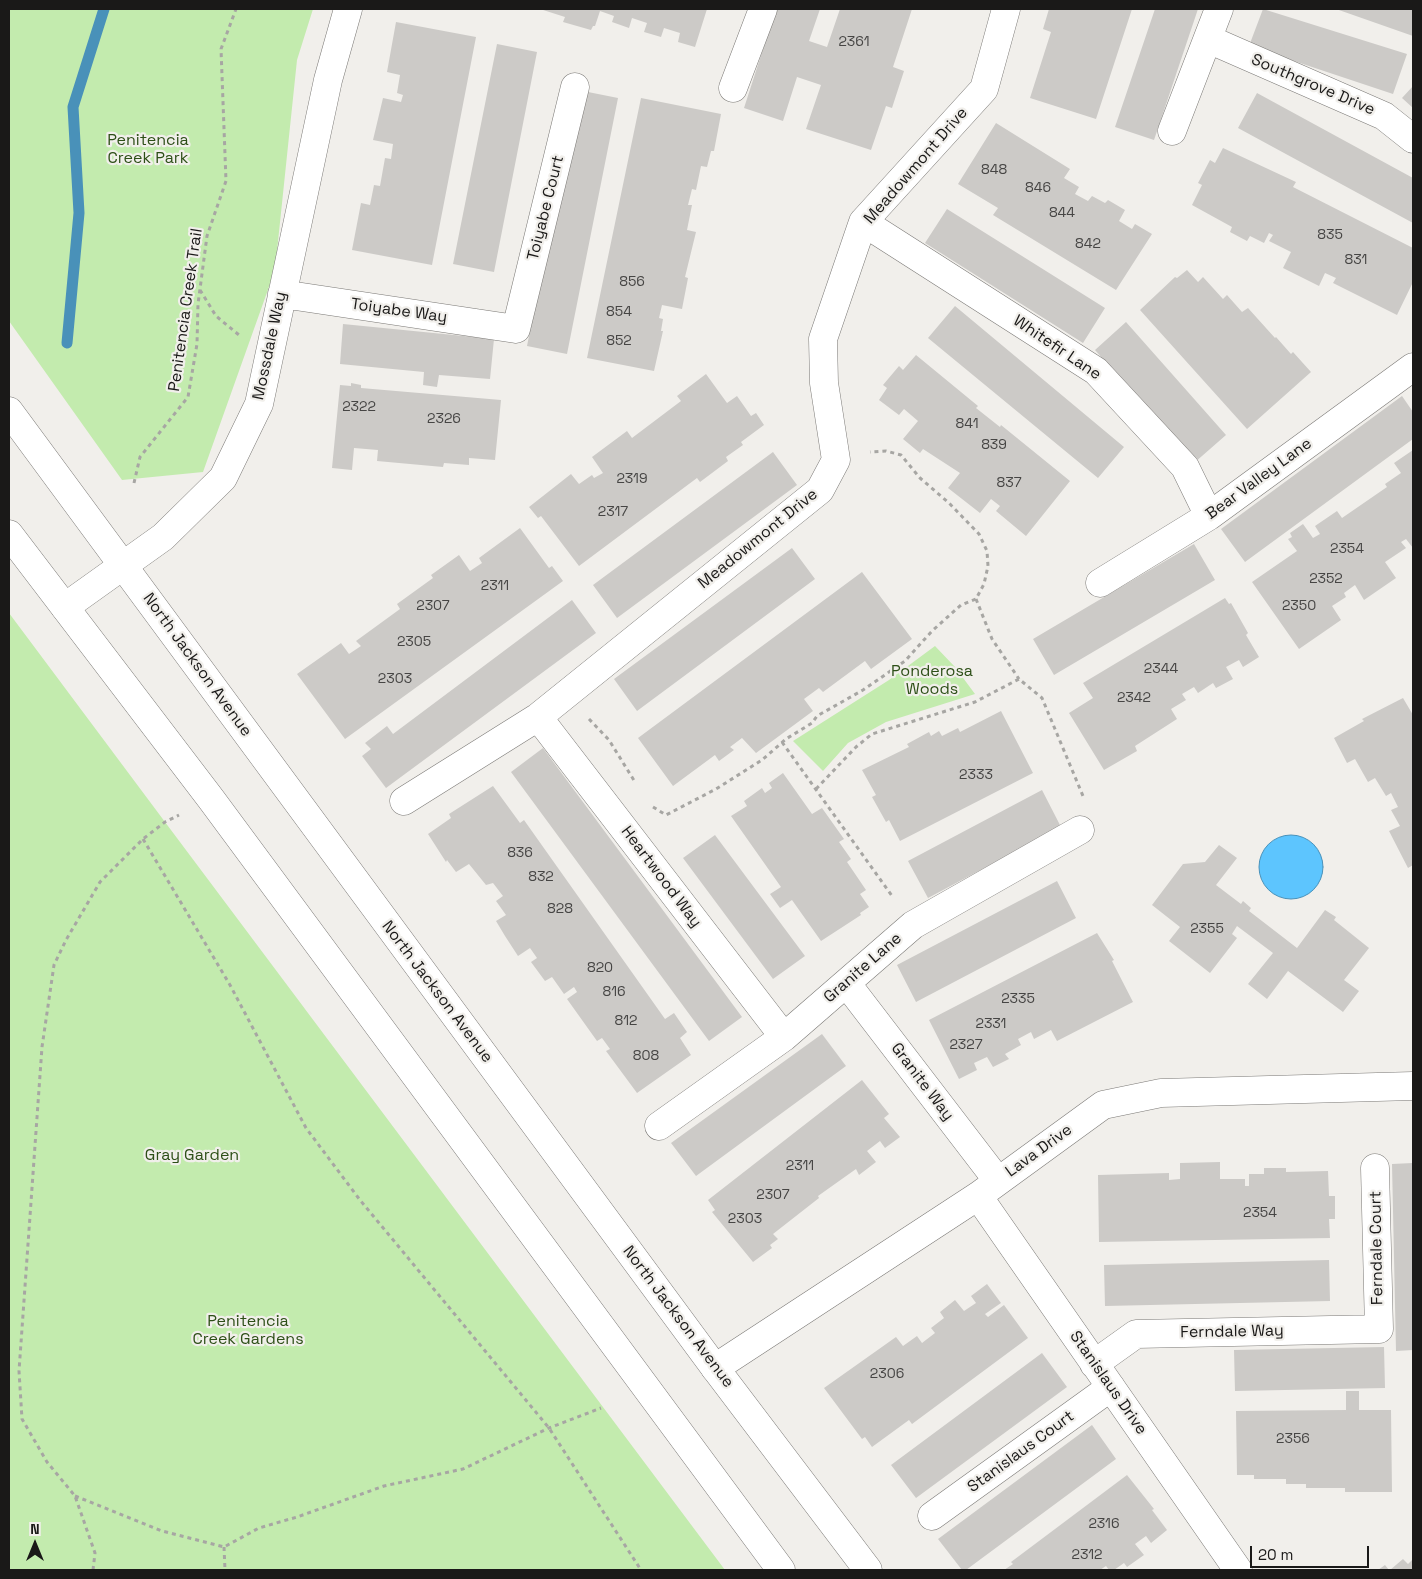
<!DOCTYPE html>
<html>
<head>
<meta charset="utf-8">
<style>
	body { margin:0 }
	#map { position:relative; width:1422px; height:1579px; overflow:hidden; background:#f1efeb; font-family:"Space Grotesk",sans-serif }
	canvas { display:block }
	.frame { position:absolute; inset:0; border:10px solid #1a1918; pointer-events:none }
	.north { position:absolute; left:10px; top:1519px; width:50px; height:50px; -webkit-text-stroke:4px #f1efeb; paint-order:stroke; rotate:0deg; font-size:14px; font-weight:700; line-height:20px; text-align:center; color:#1a1918 }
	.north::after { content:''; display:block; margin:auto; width:18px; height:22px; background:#1a1918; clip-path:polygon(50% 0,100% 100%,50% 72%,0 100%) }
	.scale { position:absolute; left:1250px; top:1546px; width:119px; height:22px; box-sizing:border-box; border:2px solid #1a1918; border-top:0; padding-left:6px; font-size:15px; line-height:18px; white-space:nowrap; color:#1a1918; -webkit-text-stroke:4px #f1efeb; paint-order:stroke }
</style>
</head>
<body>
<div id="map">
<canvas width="1422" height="1579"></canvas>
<div class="frame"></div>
<div class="north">N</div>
<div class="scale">20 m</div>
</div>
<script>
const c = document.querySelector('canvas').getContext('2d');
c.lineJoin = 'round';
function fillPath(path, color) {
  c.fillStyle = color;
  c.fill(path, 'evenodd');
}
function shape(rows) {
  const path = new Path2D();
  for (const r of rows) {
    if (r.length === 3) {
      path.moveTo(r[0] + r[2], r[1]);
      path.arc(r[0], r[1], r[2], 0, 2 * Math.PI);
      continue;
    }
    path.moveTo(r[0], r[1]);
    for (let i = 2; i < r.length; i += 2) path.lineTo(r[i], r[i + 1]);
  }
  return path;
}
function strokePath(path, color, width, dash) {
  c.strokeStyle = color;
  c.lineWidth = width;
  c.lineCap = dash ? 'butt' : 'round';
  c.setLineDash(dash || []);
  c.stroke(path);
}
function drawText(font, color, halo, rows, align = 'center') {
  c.font = font + ' "Space Grotesk",sans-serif';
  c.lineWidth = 4.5;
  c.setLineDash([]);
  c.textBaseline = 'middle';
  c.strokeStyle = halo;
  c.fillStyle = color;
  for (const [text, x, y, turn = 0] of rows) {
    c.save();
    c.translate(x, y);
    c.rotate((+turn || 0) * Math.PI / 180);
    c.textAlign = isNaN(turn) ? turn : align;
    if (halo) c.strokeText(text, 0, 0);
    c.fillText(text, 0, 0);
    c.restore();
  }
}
const green = shape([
	[9,9,313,9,297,60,275,270,203,472,122,480,9,321],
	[9,613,165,822,725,1570,9,1570],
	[935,646,955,667,975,694,886,722,848,743,823,771,793,741,889,680]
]);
const water = shape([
	[1291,867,32]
]);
const stream = shape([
	[67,343,79,213,73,107,104,9]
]);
const building = shape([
	[540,9,707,9,695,47,678,42,680,33,664,28,661,37,644,32,647,23,632,18,629,28,612,22,614,16,600,11,595,26,593,26,591,30,563,22,565,17],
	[776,9,820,9,809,41,827,47,840,9,912,9,893,67,904,71,892,108,886,106,871,150,806,129,821,85,797,77,783,121,744,108],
	[1049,9,1132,9,1096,119,1030,98,1051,32,1043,29],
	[1155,9,1198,9,1154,140,1115,127],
	[1263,9,1407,54,1393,94,1249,46],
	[1336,9,1413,9,1413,36],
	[396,22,476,37,432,265,352,250,361,203,370,205,374,185,380,186,385,158,391,159,393,144,373,140,383,98,401,102,403,95,397,93,400,75,387,72],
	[497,44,537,52,494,272,453,264],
	[1413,86,1413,108,1402,98],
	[578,90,618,98,567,354,527,346],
	[1257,93,1413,178,1413,223,1238,128],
	[641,98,721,114,714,151,711,151,707,167,701,166,696,190,692,189,688,205,692,205,687,230,696,232,685,277,688,278,682,309,662,305,659,318,663,319,661,331,663,331,654,371,587,358],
	[996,123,1070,169,1064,178,1079,187,1075,194,1088,201,1092,196,1105,203,1108,200,1125,210,1119,221,1132,229,1135,224,1152,234,1116,290,993,215,998,208,958,184],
	[1223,148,1296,182,1293,187,1413,248,1413,282,1397,315,1333,283,1336,278,1325,273,1319,286,1283,268,1291,252,1269,241,1273,235,1269,233,1264,243,1250,236,1247,241,1230,232,1232,227,1192,205,1202,185,1198,183,1210,160,1215,163],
	[947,209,1105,308,1083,343,925,243],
	[1187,270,1198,282,1203,277,1223,299,1227,295,1242,312,1248,308,1275,338,1276,337,1291,354,1293,352,1311,372,1247,429,1140,310,1175,277,1177,278],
	[955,306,1124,447,1098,478,928,338],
	[1126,322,1226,435,1194,463,1095,350],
	[343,324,494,339,490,379,439,375,437,387,423,385,424,372,340,364],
	[916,355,978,406,976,408,1000,427,1001,425,1070,481,1026,536,996,511,1000,506,991,499,980,513,948,488,960,473,923,449,920,453,903,439,918,421,904,409,899,415,879,400,887,388,883,385,899,366,903,370],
	[706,374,727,403,737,396,751,416,756,413,764,425,741,442,743,445,726,457,728,461,700,482,697,478,579,566,541,516,538,518,529,507,571,474,579,484,592,475,594,478,603,473,592,457,627,431,632,438,681,401,677,396],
	[351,383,361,385,361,388,501,400,495,460,469,458,469,465,444,463,443,467,377,461,378,450,354,448,352,470,332,468,340,385,351,386],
	[1402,396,1413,412,1413,439,1245,562,1221,529],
	[1413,450,1413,548,1406,539,1401,542,1406,548,1385,562,1396,578,1364,600,1355,585,1344,593,1346,597,1332,606,1341,620,1299,649,1252,582,1297,551,1288,539,1292,537,1290,533,1303,524,1313,538,1320,534,1315,526,1337,511,1342,518,1387,487,1385,484,1401,473,1394,463],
	[773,452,797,485,617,618,593,585],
	[520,528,549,568,552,566,563,581,345,739,297,674,341,643,349,654,361,646,356,641,400,609,397,604,433,578,431,575,459,555,470,571,482,563,479,558],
	[1194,544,1215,580,1054,675,1033,639],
	[792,548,815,579,637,711,614,679],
	[862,572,912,639,871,669,865,661,823,692,819,688,804,699,813,711,756,753,742,738,730,747,734,750,719,761,715,755,673,786,638,738],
	[1225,598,1229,604,1231,603,1248,633,1246,635,1259,657,1243,667,1239,660,1226,667,1233,679,1216,688,1213,683,1198,693,1194,687,1182,694,1186,700,1171,709,1177,719,1135,746,1137,751,1104,770,1069,713,1093,698,1083,683],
	[572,600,596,633,386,788,362,756,371,749,365,743,387,726,393,734],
	[1403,698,1413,715,1413,865,1408,868,1389,831,1400,826,1391,810,1398,807,1391,793,1386,796,1375,778,1368,782,1355,759,1347,763,1334,738,1364,721,1362,719],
	[1001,711,1033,773,900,841,889,820,886,822,872,797,876,795,862,770,909,747,907,744,929,732,931,736,939,731,942,736,958,728,960,732],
	[543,748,742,1017,709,1041,511,772],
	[783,773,812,814,822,808,844,839,839,842,851,859,847,862,866,890,860,894,869,907,860,913,861,915,821,941,792,900,780,908,770,894,781,887,731,816,747,806,744,801,762,788,765,793,772,788,769,783],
	[493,786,520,823,524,820,665,1019,674,1013,687,1032,680,1038,691,1055,637,1093,606,1051,610,1049,602,1038,597,1041,567,999,577,992,574,987,564,994,552,977,545,981,531,962,537,958,530,948,518,956,505,936,496,921,506,915,496,901,503,896,493,883,486,885,469,864,456,872,447,860,446,862,428,834,451,818,449,814],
	[1042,790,1061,827,928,898,908,861],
	[715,835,805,956,773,979,683,858],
	[1219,845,1237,858,1216,885,1241,904,1243,901,1251,908,1249,911,1297,948,1325,910,1336,917,1334,920,1369,948,1344,980,1359,991,1343,1012,1288,971,1267,999,1248,984,1273,953,1237,926,1232,934,1237,938,1210,973,1169,941,1180,927,1152,905,1183,864,1205,862],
	[1057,881,1076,918,916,1002,897,965],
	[1097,933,1114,960,1112,961,1133,1002,1057,1041,1051,1030,1034,1039,1031,1032,1018,1039,1021,1045,1005,1054,1009,1059,993,1067,987,1057,974,1063,977,1070,959,1079,929,1020],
	[822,1034,846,1066,696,1176,671,1143],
	[862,1080,889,1114,884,1118,900,1137,885,1148,880,1141,867,1151,876,1162,859,1175,856,1169,818,1196,819,1198,773,1234,778,1239,770,1245,772,1248,753,1262,712,1212,715,1210,708,1200],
	[1220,1162,1220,1179,1245,1179,1245,1186,1249,1186,1249,1174,1264,1174,1264,1168,1286,1168,1286,1172,1328,1171,1329,1196,1335,1196,1335,1219,1329,1219,1330,1238,1099,1242,1098,1175,1169,1173,1169,1180,1180,1179,1180,1163],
	[1413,1163,1413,1350,1396,1351,1392,1164],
	[1329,1260,1330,1301,1105,1306,1104,1265],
	[987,1284,1001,1303,985,1314,988,1317,1004,1305,1028,1338,912,1424,909,1420,872,1447,865,1437,862,1439,824,1388,896,1337,903,1346,917,1336,922,1343,935,1333,931,1328,944,1318,940,1312,955,1300,964,1311,976,1303,971,1296],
	[1384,1347,1385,1388,1235,1391,1234,1350],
	[1042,1353,1067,1387,916,1498,891,1465],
	[1346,1391,1359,1391,1359,1410,1391,1410,1392,1492,1345,1492,1345,1488,1306,1488,1306,1484,1286,1484,1286,1479,1254,1479,1254,1475,1237,1475,1236,1411,1346,1410],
	[1092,1425,1116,1459,966,1570,962,1570,938,1539],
	[1127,1475,1154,1509,1152,1510,1167,1530,1151,1543,1146,1536,1135,1544,1144,1555,1127,1567,1124,1563,1114,1570,1109,1570,1106,1566,1100,1570,1004,1570,1013,1564,1011,1562],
	[1403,1559,1408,1564,1413,1559,1413,1570,1390,1570],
	[1385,1565,1389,1570,1378,1570]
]);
const path = shape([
	[200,290,216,316,239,335],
	[134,483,140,457,188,397,197,344,198,304,207,236,226,181,221,49,236,9],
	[976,599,992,639,1019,679],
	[589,719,609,740,635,782],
	[782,742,892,896],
	[816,789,856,747,872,734,975,702,1019,679,1042,698,1083,796],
	[653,807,666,815,716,789,762,760,786,739,812,723,817,716,863,690,905,661,932,631,961,605,976,599,984,584,988,566,987,551,979,534,949,503,920,478,901,455,886,451,870,452],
	[143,839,230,985,306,1128,360,1200,549,1428,641,1570],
	[75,1496,162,1531,224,1547,259,1528,297,1517,384,1486,463,1469,549,1428,601,1408],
	[224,1547,225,1570],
	[93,1570,95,1553,75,1496,47,1462,22,1419,19,1371,42,1047,54,965,66,940,100,882,143,839,165,822,179,815]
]);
const street = shape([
	[1208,39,1384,116,1413,139],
	[733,88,763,9],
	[1172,131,1219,9],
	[863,222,1096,371,1185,467,1209,516],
	[282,294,516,329,575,87],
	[1100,583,1209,516,1413,367],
	[65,607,163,537,223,478,259,404,328,80,348,9],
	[538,717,784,1037],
	[404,801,538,717,820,490,836,460,824,383,823,339,863,222,984,89,1006,9],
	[847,984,998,1181],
	[659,1126,784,1037,913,925,1080,830],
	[978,1196,1238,1570],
	[1094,1364,1136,1334,1379,1329,1375,1168],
	[715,1368,978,1196,1103,1105,1161,1093,1413,1086],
	[932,1516,1111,1387]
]);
const secondary = shape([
	[9,411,715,1368,868,1570],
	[9,534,211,799,781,1570]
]);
const numberNames = [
	["2361",854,42],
	["848",994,170],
	["846",1038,188],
	["844",1062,213],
	["835",1330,235],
	["842",1088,244],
	["831",1356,260],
	["856",632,282],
	["854",619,312],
	["852",619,341],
	["2322",359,407],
	["2326",444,419],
	["841",967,424],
	["839",994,445],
	["2319",632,479],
	["837",1009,483],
	["2317",613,512],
	["2354",1347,549],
	["2352",1326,579],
	["2311",495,586],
	["2307",433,606],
	["2350",1299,606],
	["2305",414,642],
	["2344",1161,669],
	["2303",395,679],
	["2342",1134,698],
	["2333",976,775],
	["836",520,853],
	["832",541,877],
	["828",560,909],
	["2355",1207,929],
	["820",600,968],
	["816",614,992],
	["2335",1018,999],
	["812",626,1021],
	["2331",991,1024],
	["2327",966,1045],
	["808",646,1056],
	["2311",800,1166],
	["2307",773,1195],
	["2354",1260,1213],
	["2303",745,1219],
	["2306",887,1374],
	["2356",1293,1439],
	["2316",1104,1524],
	["2312",1087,1555]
];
const streetNames = [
	["Southgrove Drive",1313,85,23],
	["Meadowmont Drive",916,166,-49],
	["Toiyabe Court",546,208,-76],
	["Penitencia Creek Trail",186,310,-82],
	["Toiyabe Way",399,311,8],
	["Mossdale Way",270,346,-78],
	["Whitefir Lane",1057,348,34],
	["Bear Valley Lane",1259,479,-36],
	["Meadowmont Drive",758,539,-39],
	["North Jackson Avenue",197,665,54],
	["Heartwood Way",661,877,53],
	["Granite Lane",863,968,-41],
	["North Jackson Avenue",437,992,53],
	["Granite Way",922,1082,53],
	["Lava Drive",1039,1151,-36],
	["Ferndale Court",1377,1248,-91],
	["North Jackson Avenue",678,1317,53],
	["Ferndale Way",1232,1332,-1],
	["Stanislaus Drive",1108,1383,55],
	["Stanislaus Court",1021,1452,-36]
];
const parkNames = [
	["Penitencia",148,141],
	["Creek Park",148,159],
	["Ponderosa",932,672],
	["Woods",932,690],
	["Gray Garden",192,1156],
	["Penitencia",248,1322],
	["Creek Gardens",248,1340]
];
fillPath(green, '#c3ebae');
fillPath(water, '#5dc5fe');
strokePath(water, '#4991b9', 1);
strokePath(stream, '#4991b9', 11);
fillPath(building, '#cccac7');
strokePath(street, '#7b7976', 29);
strokePath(secondary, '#7b7976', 29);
strokePath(path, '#a7a6a3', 3, [4, 4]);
strokePath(street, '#fff', 28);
strokePath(secondary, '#fff', 28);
drawText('14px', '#464544', null, numberNames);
drawText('16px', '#1a1918', '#f1efeb', streetNames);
drawText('16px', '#2d4f17', '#f1efeb', parkNames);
</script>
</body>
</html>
